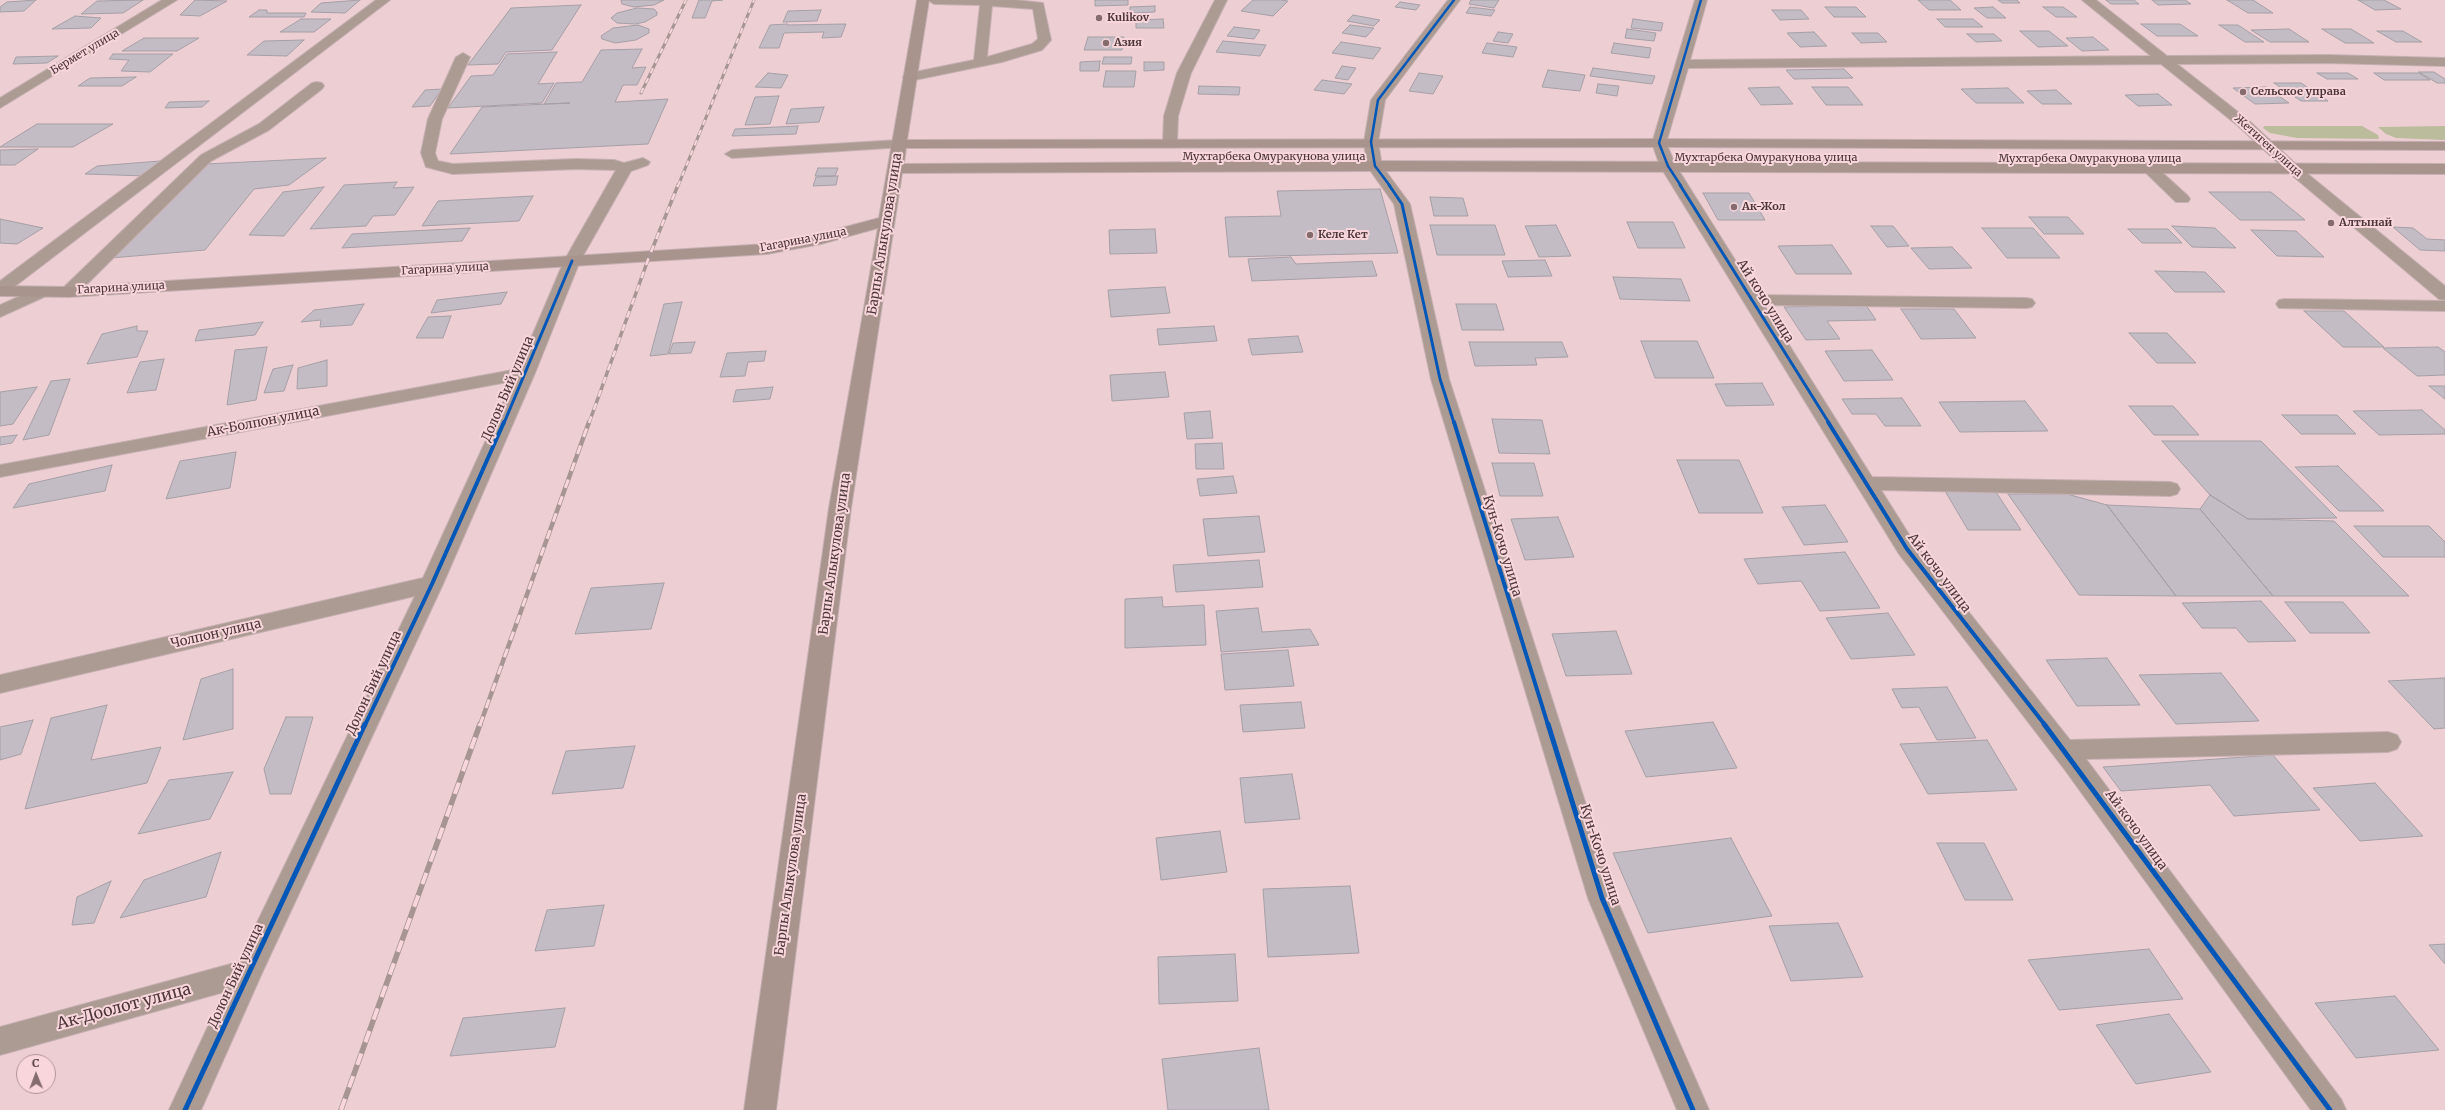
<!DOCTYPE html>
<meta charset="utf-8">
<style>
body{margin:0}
#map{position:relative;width:2445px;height:1110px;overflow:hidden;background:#edcfd3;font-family:Merriweather,serif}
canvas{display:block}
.north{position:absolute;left:16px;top:1054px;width:40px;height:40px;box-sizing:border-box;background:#f8d6db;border:1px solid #b3969a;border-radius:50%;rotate:359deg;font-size:11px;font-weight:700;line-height:16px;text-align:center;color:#4c3639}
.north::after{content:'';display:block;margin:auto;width:14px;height:18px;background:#846c6f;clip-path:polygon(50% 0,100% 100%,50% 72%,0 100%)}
</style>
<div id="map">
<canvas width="2445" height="1110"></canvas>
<div class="north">С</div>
</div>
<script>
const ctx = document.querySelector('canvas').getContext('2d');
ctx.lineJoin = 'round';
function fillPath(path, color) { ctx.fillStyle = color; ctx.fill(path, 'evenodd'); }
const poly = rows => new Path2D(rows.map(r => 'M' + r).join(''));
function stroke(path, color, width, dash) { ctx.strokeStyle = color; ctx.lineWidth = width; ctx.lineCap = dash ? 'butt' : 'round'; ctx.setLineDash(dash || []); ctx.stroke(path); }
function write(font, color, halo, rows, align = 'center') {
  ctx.font = font + ' Merriweather,serif'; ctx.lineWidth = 4; ctx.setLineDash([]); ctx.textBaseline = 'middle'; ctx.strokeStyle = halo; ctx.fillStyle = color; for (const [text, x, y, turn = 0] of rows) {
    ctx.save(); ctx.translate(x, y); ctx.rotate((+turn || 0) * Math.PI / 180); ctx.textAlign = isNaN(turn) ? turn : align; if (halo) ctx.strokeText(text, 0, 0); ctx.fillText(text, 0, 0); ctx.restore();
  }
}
fillPath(poly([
 [2264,126,2362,126,2378,135,2379,139,2297,138,2270,133,2263,128],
 [2445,126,2445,140,2396,138,2386,134,2378,127]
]), '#bbbc9c');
const building = poly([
 [36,0,24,11,0,12,0,7,7,2,36,0],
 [143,0,123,13,81,14,97,1,143,0],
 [195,0,227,1,200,16,180,15,195,0],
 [360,0,345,13,311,12,321,3,360,0],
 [621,0,664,0,654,5,634,7,622,4,621,0],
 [699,0,723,0,712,1,705,18,692,18,699,0],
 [1095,0,1128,0,1128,5,1095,6,1095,0],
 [1253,0,1280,0,1288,1,1273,16,1241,11,1253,0],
 [1471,0,1499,0,1494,8,1469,4,1471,0],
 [1918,0,1950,0,1961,10,1929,10,1918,0],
 [1998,0,2017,0,2020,3,2002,3,1998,0],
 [2106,0,2134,0,2139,4,2111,4,2106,0],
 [2152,0,2185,0,2191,4,2158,5,2152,0],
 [2227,0,2253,0,2273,13,2248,13,2227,0],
 [2358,0,2384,0,2401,9,2375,10,2358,0],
 [1400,2,1420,5,1416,10,1395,7,1400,2],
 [581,5,552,50,506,52,498,64,468,65,511,8,581,5],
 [1155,6,1155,12,1130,13,1130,7,1155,6],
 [1470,7,1495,10,1491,16,1466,13,1470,7],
 [1825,7,1856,7,1866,17,1834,17,1825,7],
 [1993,7,2006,18,1987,18,1974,8,1993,7],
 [2043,7,2063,7,2077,17,2056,17,2043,7],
 [637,8,654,9,657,12,657,15,645,22,635,24,617,23,611,18,617,13,637,8],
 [259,10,267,10,267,13,306,13,304,17,249,17,259,10],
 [821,10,817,21,783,22,788,11,821,10],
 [1772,10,1801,10,1809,19,1780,20,1772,10],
 [1353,15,1380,20,1374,26,1347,21,1353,15],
 [75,16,101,18,91,28,52,29,75,16],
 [301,19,331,19,314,32,280,32,301,19],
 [1163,19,1164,28,1136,28,1136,20,1163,19],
 [1633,19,1663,23,1661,31,1631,28,1633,19],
 [1937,19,1973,19,1983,27,1945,27,1937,19],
 [787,24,787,25,846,24,841,37,822,38,824,32,784,33,779,48,759,48,770,25,787,24],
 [2141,24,2180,24,2198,36,2157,36,2141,24],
 [638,25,649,29,649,33,636,40,615,43,602,39,601,36,613,28,638,25],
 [1350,25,1374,28,1366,37,1342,33,1350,25],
 [2219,25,2238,25,2264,42,2245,42,2219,25],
 [1234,27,1260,30,1254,39,1227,36,1234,27],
 [1627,29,1656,33,1654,41,1625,38,1627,29],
 [2289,29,2309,42,2270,42,2251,30,2289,29],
 [2322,29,2351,29,2374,43,2345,43,2322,29],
 [2020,31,2049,31,2068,46,2038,47,2020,31],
 [2377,31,2403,31,2422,42,2396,42,2377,31],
 [1498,32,1513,34,1508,43,1493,41,1498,32],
 [1814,32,1827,46,1800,47,1787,33,1814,32],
 [1852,33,1878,33,1887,42,1861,43,1852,33],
 [1967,34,1994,34,2002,41,1976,42,1967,34],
 [1088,37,1124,37,1122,50,1084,50,1088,37],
 [2093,37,2109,50,2082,51,2066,38,2093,37],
 [144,38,199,38,177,51,122,51,144,38],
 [304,40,287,56,247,55,264,41,304,40],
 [1223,41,1266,45,1260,56,1216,52,1223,41],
 [1341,42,1381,48,1373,59,1332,53,1341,42],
 [1487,43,1517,47,1513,57,1482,53,1487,43],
 [1614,43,1651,48,1649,58,1611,53,1614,43],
 [642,49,632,68,646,67,637,85,623,85,615,102,668,99,648,144,450,154,482,107,570,103,544,104,556,83,582,82,601,50,642,49],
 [557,52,538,84,554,83,542,103,448,108,471,76,493,75,507,54,557,52],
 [113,54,173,54,150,72,121,71,129,60,109,59,113,54],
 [58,56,47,63,13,64,16,57,58,56],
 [1104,57,1132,57,1131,64,1102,64,1104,57],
 [1100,61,1099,71,1080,71,1080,62,1100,61],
 [1144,62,1164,62,1164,70,1144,71,1144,62],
 [1342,66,1356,68,1348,80,1335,78,1342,66],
 [1593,68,1655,76,1652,84,1590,76,1593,68],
 [1844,69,1853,78,1794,79,1786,70,1844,69],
 [1548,70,1585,75,1580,91,1542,87,1548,70],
 [1106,71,1136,71,1134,87,1103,87,1106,71],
 [2419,72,2434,72,2445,79,2445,83,2437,83,2419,72],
 [768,73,788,75,781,88,755,87,768,73],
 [1419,73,1443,76,1433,94,1409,91,1419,73],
 [2317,73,2348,73,2358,79,2327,79,2317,73],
 [2374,73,2419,73,2430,80,2384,80,2374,73],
 [136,77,122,86,78,86,90,78,136,77],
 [1322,80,1352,84,1344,94,1314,90,1322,80],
 [2274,83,2301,83,2328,101,2301,101,2274,83],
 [1598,84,1619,86,1617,96,1596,93,1598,84],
 [1199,86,1240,87,1239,95,1198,94,1199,86],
 [1779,87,1793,104,1761,105,1748,88,1779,87],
 [1812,87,1848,87,1863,105,1826,105,1812,87],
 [2266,87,2289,103,2255,104,2233,88,2266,87],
 [2008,88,2024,103,1976,103,1961,89,2008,88],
 [442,89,430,106,412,107,425,90,442,89],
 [2056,90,2072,104,2042,104,2027,91,2056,90],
 [2158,94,2172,105,2138,106,2125,95,2158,94],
 [779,96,770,124,745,125,755,97,779,96],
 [209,101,202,107,165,108,169,102,209,101],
 [824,107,819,122,786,124,791,109,824,107],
 [37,124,113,124,73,147,0,147,37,124],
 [798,126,796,134,732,136,735,129,798,126],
 [38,149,15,165,0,165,0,150,38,149],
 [326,158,289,185,254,189,205,250,111,258,206,164,326,158],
 [160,161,146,176,85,174,97,166,160,161],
 [818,168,838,168,835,176,815,176,818,168],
 [838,176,836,185,813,186,816,177,838,176],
 [397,182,393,188,414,187,395,215,373,216,366,226,310,229,344,185,397,182],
 [324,187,284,236,249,235,283,192,324,187],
 [1380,189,1398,253,1229,257,1225,217,1281,216,1277,191,1380,189],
 [2209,192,2271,192,2305,220,2240,220,2209,192],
 [1703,193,1749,193,1765,220,1718,220,1703,193],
 [533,196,519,221,422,226,438,201,533,196],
 [1430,197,1463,198,1468,216,1434,216,1430,197],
 [2029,217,2068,217,2084,234,2044,234,2029,217],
 [0,219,43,228,17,244,0,243,0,219],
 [1627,222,1673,222,1685,248,1638,248,1627,222],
 [1430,225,1495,225,1505,255,1437,255,1430,225],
 [1556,225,1571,256,1539,257,1525,226,1556,225],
 [1871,226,1893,226,1909,246,1887,247,1871,226],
 [2172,226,2215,228,2236,248,2192,247,2172,226],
 [2393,227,2413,228,2427,239,2445,240,2445,251,2420,250,2393,227],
 [470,228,462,241,342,248,352,234,470,228],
 [1982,228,2033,228,2060,258,2007,258,1982,228],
 [1155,229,1157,253,1110,254,1109,230,1155,229],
 [2128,229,2168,229,2182,243,2142,243,2128,229],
 [2251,230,2296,231,2324,257,2277,256,2251,230],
 [1832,245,1852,274,1796,274,1778,246,1832,245],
 [1952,247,1972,268,1929,269,1911,248,1952,247],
 [1291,257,1296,264,1372,261,1377,276,1252,281,1248,259,1291,257],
 [1545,260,1552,276,1508,277,1502,261,1545,260],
 [2155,271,2205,272,2225,292,2175,292,2155,271],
 [1613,277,1681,279,1690,301,1620,299,1613,277],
 [1165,287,1170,313,1111,317,1108,290,1165,287],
 [507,292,501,304,431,313,437,300,507,292],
 [682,302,668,354,650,356,664,304,682,302],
 [364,304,352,325,320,327,321,320,301,322,314,310,364,304],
 [1456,304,1496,304,1504,330,1462,330,1456,304],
 [1866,305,1876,320,1827,321,1840,339,1806,340,1784,307,1866,305],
 [1901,309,1954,309,1976,338,1921,339,1901,309],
 [2304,311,2344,311,2384,347,2343,347,2304,311],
 [451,316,443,338,416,338,428,317,451,316],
 [263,322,255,335,195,341,199,330,263,322],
 [137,326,137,331,148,331,137,357,87,364,102,334,137,326],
 [1214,326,1217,341,1159,345,1157,329,1214,326],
 [2129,333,2167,333,2196,363,2157,363,2129,333],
 [1298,336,1303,352,1252,355,1248,339,1298,336],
 [1641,341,1697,341,1714,378,1655,378,1641,341],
 [695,342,691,353,669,354,673,343,695,342],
 [1469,342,1562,342,1568,357,1535,358,1537,365,1475,366,1469,342],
 [267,347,256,400,227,405,235,350,267,347],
 [2438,347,2445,352,2445,375,2417,376,2383,348,2438,347],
 [1872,350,1893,380,1844,381,1825,351,1872,350],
 [766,351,764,361,748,362,745,376,720,377,727,353,766,351],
 [164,359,156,390,127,393,140,362,164,359],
 [327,360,327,386,297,389,298,368,327,360],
 [293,365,284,391,264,393,273,369,293,365],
 [1165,372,1169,397,1112,401,1110,375,1165,372],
 [70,379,49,435,23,440,51,381,70,379],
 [1762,383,1774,405,1726,406,1715,384,1762,383],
 [2429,386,2445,386,2445,399,2429,386],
 [37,387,13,424,0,426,0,392,37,387],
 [773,387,770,399,733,402,736,390,773,387],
 [1902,398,1921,426,1885,426,1876,414,1852,414,1842,399,1902,398],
 [2025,401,2048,431,1960,432,1939,402,2025,401],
 [2129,406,2173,406,2199,435,2154,435,2129,406],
 [2422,410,2445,430,2445,434,2379,435,2353,411,2422,410],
 [1210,411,1213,438,1187,439,1184,413,1210,411],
 [2282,415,2337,415,2356,434,2301,434,2282,415],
 [1492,419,1542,420,1550,454,1499,453,1492,419],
 [17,435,12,443,0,445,0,437,17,435],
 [2162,441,2261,441,2337,518,2248,519,2210,495,2162,441],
 [1222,443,1224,469,1196,469,1195,444,1222,443],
 [236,452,230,488,166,499,180,461,236,452],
 [1677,460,1739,460,1763,513,1699,513,1677,460],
 [1492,463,1534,463,1543,496,1500,496,1492,463],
 [112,465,105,491,13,508,29,484,112,465],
 [2338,466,2384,511,2339,511,2295,467,2338,466],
 [1233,476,1237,493,1200,496,1197,479,1233,476],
 [1945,491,1996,492,2021,530,1968,530,1945,491],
 [2008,494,2067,494,2107,505,2176,596,2079,595,2008,494],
 [2210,495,2248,519,2334,521,2409,596,2273,596,2200,509,2210,495],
 [1825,505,1848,542,1804,545,1782,507,1825,505],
 [2107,505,2200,509,2273,596,2176,596,2107,505],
 [1259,516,1265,552,1208,556,1203,519,1259,516],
 [1558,517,1574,557,1525,560,1511,519,1558,517],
 [2354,526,2429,526,2445,542,2445,557,2383,557,2354,526],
 [1845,552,1880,608,1820,611,1801,581,1758,584,1744,559,1845,552],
 [1259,560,1263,587,1176,592,1173,565,1259,560],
 [664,583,651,629,575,634,591,588,664,583],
 [1162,597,1163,607,1204,605,1206,645,1125,648,1125,599,1162,597],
 [2261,601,2296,641,2248,642,2236,628,2202,628,2182,603,2261,601],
 [2285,602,2343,602,2370,633,2310,633,2285,602],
 [1258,608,1262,632,1310,629,1319,645,1221,652,1216,611,1258,608],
 [1888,613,1915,655,1851,659,1826,618,1888,613],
 [1616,631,1632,674,1566,676,1552,634,1616,631],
 [1288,650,1294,686,1225,690,1221,654,1288,650],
 [2107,658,2140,705,2077,706,2046,660,2107,658],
 [233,669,233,729,183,740,201,679,233,669],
 [2221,673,2259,721,2176,724,2139,675,2221,673],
 [2445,678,2445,728,2434,729,2388,681,2445,678],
 [1947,687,1976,738,1937,740,1919,707,1902,708,1892,689,1947,687],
 [1301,702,1305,728,1243,732,1240,705,1301,702],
 [107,705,91,760,161,747,147,783,25,809,51,718,107,705],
 [286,717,313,717,291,794,270,794,264,769,286,717],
 [33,720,21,754,0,760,0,727,33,720],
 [1713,722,1737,768,1646,777,1625,731,1713,722],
 [1987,740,2017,790,1928,794,1900,744,1987,740],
 [635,746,623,788,552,794,566,751,635,746],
 [2273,755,2320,810,2234,816,2210,785,2121,791,2103,767,2273,755],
 [233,772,210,819,138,834,169,780,233,772],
 [1292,774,1300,819,1245,823,1240,778,1292,774],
 [2375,783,2423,836,2360,841,2313,788,2375,783],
 [1220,831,1227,872,1161,880,1156,838,1220,831],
 [1731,838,1772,916,1648,933,1613,853,1731,838],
 [1937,843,1984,843,2013,900,1965,900,1937,843],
 [221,852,206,897,120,918,144,880,221,852],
 [111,881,94,923,72,925,77,897,111,881],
 [1350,886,1359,953,1268,957,1263,889,1350,886],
 [604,905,594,946,535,951,547,910,604,905],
 [1838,923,1863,977,1791,981,1769,926,1838,923],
 [2445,944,2445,964,2429,945,2445,944],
 [2149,949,2183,999,2059,1010,2028,960,2149,949],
 [1235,954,1238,1001,1159,1004,1158,957,1235,954],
 [2395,996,2439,1050,2356,1058,2315,1003,2395,996],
 [565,1008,555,1047,450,1056,463,1018,565,1008],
 [2169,1014,2211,1072,2136,1084,2096,1025,2169,1014],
 [1259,1048,1269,1110,1168,1110,1162,1059,1259,1048]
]);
fillPath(building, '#c3bcc5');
stroke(building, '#a69fa6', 1);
const minor = poly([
 [162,0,177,0,0,108,0,98,162,0],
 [376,0,390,0,6,293,0,294,0,281,376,0],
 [928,0,1016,0,1043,3,1051,40,1042,50,1002,62,910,81,905,80,903,77,905,74,974,60,980,5,934,4,928,0],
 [992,6,1033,9,1038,39,1032,44,987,57,992,6],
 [1215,0,1227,0,1191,73,1178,116,1177,142,1170,146,1165,145,1163,142,1164,116,1177,73,1215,0],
 [1448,0,1460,0,1385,100,1378,142,1382,166,1410,204,1449,379,1616,898,1709,1110,1677,1110,1588,898,1431,379,1394,204,1367,166,1364,142,1371,100,1448,0],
 [1695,0,1707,0,1690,60,2151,56,2082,0,2096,0,2167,56,2328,55,2445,58,2445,66,2328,63,2177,64,2247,119,2298,166,2445,286,2445,300,2439,299,2288,172,2237,125,2161,64,1688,68,1666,143,1676,166,1757,295,2026,298,2032,299,2035,303,2032,307,2026,308,1764,305,1872,477,2170,482,2177,484,2180,489,2177,494,2170,496,1881,490,1915,544,2070,740,2388,732,2397,735,2401,742,2397,749,2388,752,2086,759,2341,1099,2346,1110,2311,1110,2065,770,1899,554,1660,166,1652,143,1695,0],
 [463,53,470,57,442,119,435,153,438,161,453,164,576,159,614,160,624,163,643,158,650,162,648,165,631,171,580,261,535,373,443,584,262,973,201,1110,169,1110,224,992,0,1055,0,1027,238,962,415,596,0,693,0,675,423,578,513,381,0,477,0,465,518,369,564,261,616,170,576,169,453,174,426,167,421,153,428,119,456,57,463,53],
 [317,82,322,83,324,86,322,89,269,130,211,161,75,296,63,296,60,292,63,288,201,155,259,124,312,83,317,82],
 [899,140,906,144,904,147,732,158,725,154,732,150,899,140],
 [2149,163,2154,165,2188,196,2190,199,2188,202,2176,202,2144,171,2141,168,2149,163],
 [38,288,44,289,47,293,44,297,0,317,0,305,38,288],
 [2285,299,2445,301,2445,311,2279,308,2276,304,2279,300,2285,299]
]);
const major = poly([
 [917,0,929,0,907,140,1659,139,2445,142,2445,150,1659,147,906,148,904,164,1375,161,2445,164,2445,174,1375,171,902,173,851,508,776,1110,744,1110,829,508,878,228,821,244,767,254,69,297,0,296,0,286,69,287,767,244,819,234,879,218,917,0]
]);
stroke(minor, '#c7b0b3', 2);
stroke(major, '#c7b0b3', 2);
fillPath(minor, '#ac9b92');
fillPath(major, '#a8948d');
const railFar3 = poly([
 [641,93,686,0],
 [678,186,754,0]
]);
const railFar2 = poly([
 [589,423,649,257,678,185]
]);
const railFar1 = poly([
 [480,725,589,422]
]);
const rail = poly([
 [341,1110,480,724]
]);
stroke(railFar3, '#a69592', 3);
stroke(railFar2, '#a69592', 3.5);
stroke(railFar1, '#a69592', 4.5);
stroke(rail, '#a69592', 5.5);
stroke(railFar3, '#f8d6db', 2, [5.5]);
stroke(railFar2, '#f8d6db', 2.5, [7]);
stroke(railFar1, '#f8d6db', 3, [9]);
stroke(rail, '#f8d6db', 4, [12]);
stroke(poly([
 [1390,186,1375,166,1371,142,1378,100,1454,0],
 [1681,186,1668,166,1659,143,1701,0]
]), '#0057b8', 2.5);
stroke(poly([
 [1389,185,1402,204,1440,379,1454,423],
 [1680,185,1829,423],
 [504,423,572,261]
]), '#0057b8', 3);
stroke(poly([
 [1454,422,1548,725],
 [1828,422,1907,549,2045,725],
 [365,725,432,584,504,422]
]), '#0057b8', 4);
stroke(poly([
 [1548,724,1602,898,1693,1110],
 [2044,724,2330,1110],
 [185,1110,365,724]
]), '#0057b8', 5);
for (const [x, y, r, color] of [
 [1099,18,4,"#846c6f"],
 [1106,43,4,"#846c6f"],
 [2243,92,4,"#846c6f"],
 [1734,207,4,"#846c6f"],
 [2331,223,4,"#846c6f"],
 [1310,235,4,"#846c6f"]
]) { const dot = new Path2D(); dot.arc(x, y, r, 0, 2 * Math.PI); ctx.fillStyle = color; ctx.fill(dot); stroke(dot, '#f8d6db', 1.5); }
write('bold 11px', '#4c3639', '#f8d6db', [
 ["Kulikov",1107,18],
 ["Азия",1114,43],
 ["Сельское управа",2251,92],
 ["Ак-Жол",1742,207],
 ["Алтынай",2339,223],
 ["Келе Кет",1318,235]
], 'left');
write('11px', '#4c3639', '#f8d6db', [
 ["Бермет улица",85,52,-31],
 ["Жетиген улица",2268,146,42],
 ["Мухтарбека Омуракунова улица",1274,157],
 ["Мухтарбека Омуракунова улица",1766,158],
 ["Мухтарбека Омуракунова улица",2090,159],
 ["Гагарина улица",803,240,-11],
 ["Гагарина улица",445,269,-3],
 ["Гагарина улица",121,288,-3]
]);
write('13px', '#4c3639', '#f8d6db', [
 ["Барпы Алыкулова улица",885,234,-81],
 ["Ай кочо улица",1765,301,58],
 ["Долон Бий улица",508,389,-67],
 ["Ак-Болпон улица",263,422,-11],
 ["Кун-Кочо улица",1502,546,73],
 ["Барпы Алыкулова улица",835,554,-82],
 ["Ай кочо улица",1939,573,53],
 ["Чолпон улица",216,634,-13],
 ["Долон Бий улица",374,683,-65],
 ["Ай кочо улица",2136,830,54],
 ["Кун-Кочо улица",1600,855,72],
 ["Барпы Алыкулова улица",791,875,-82],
 ["Долон Бий улица",236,976,-65]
]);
write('16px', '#4c3639', '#f8d6db', [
 ["Ак-Доолот улица",124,1007,-15]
]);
</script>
